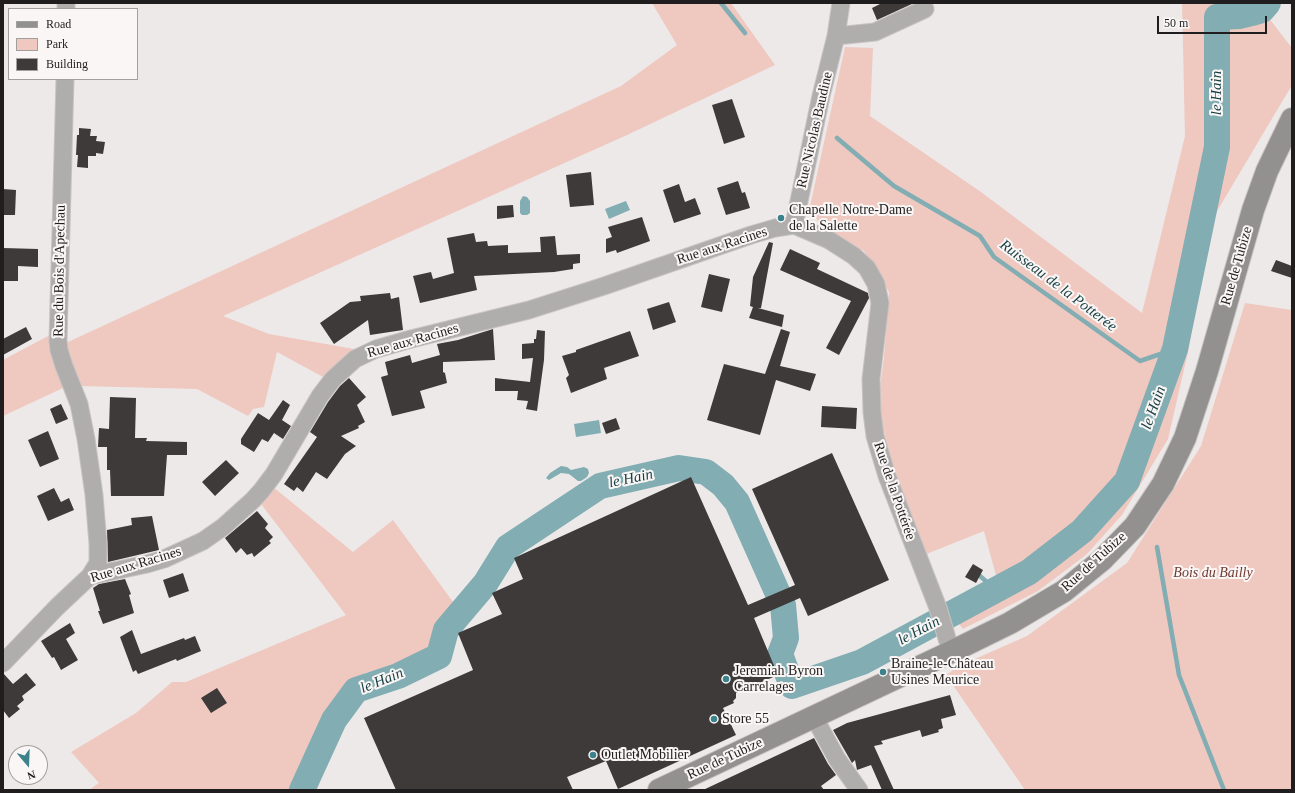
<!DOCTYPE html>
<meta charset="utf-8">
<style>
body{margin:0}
#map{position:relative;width:1295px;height:793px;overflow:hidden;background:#ede9e8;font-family:Georgia,serif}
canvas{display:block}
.frame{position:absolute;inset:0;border:4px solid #1f1d1d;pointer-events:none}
.legend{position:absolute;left:8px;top:8px;width:130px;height:72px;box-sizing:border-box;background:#faf6f5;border:1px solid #a29f9f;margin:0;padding:5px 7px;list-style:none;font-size:12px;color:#1f1d1d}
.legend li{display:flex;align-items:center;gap:8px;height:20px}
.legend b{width:20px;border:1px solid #a29f9f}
.north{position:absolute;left:8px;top:745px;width:40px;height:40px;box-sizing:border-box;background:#faf6f5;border:1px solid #a29f9f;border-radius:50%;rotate:161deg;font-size:11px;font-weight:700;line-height:16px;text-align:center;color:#1f1d1d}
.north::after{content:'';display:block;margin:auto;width:14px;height:18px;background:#3b828b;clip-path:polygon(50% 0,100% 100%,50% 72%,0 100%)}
.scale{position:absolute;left:1157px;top:16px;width:110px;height:18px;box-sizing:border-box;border:2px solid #1f1d1d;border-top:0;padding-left:5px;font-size:12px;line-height:14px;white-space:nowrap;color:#1f1d1d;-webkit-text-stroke:3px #faf6f5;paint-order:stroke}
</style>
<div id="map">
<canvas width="1295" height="793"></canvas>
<div class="frame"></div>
<ul class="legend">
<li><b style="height:5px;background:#939090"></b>Road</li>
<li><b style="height:11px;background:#efc8c0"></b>Park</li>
<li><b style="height:11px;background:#3d3a39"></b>Building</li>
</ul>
<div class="north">N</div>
<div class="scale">50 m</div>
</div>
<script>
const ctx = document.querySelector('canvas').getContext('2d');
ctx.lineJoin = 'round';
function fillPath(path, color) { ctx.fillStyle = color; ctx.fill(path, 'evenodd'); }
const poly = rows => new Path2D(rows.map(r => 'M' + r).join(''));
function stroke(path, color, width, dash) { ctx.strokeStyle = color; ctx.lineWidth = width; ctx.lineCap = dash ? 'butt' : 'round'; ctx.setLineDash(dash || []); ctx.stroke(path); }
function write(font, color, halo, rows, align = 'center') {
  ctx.font = font + ' Georgia,serif'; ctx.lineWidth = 4; ctx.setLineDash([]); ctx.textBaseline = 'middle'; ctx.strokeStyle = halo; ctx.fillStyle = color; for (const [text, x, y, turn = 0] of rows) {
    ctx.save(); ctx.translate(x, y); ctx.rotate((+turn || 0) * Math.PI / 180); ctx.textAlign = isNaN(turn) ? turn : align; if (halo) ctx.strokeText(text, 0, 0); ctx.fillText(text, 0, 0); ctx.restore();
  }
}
fillPath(poly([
 [652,3,731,3,775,65,627,135,223,316,269,334,360,350,325,378,277,352,264,407,253,409,248,416,197,389,80,386,78,381,3,416,3,360,50,335,68,342,621,86,677,45],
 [1182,3,1243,3,1265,13,1292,48,1292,85,1210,223,1188,352,1168,439,1122,515,1086,555,1038,591,963,629,953,616,1001,594,984,531,924,555,888,450,878,403,884,357,889,292,864,251,821,228,810,206,845,47,873,48,870,116,981,192,1142,313,1185,136],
 [1245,303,1292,310,1292,790,1025,790,946,675,959,666,1027,636,1127,563,1201,446],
 [273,487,353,552,393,520,456,606,441,622,429,651,398,665,365,673,339,698,297,790,89,790,99,783,71,752,136,713,172,682,186,682,346,615,258,500]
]), '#efc8c0');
fillPath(poly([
 [523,196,527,197,530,201,530,213,527,215,522,215,520,213,520,201],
 [626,201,630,210,609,219,605,209],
 [599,420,601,433,576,437,574,424],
 [561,466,567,467,571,470,584,467,588,469,589,473,587,477,581,481,578,481,569,474,561,473,549,480,546,478,550,473]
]), '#81adb3');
stroke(poly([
 [721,3,745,33],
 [837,138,894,186,980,236,994,257,1140,361,1175,349],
 [1157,547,1179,675,1224,790],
 [980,576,996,590]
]), '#81adb3', 4.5);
stroke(poly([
 [302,790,334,720,356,690,398,676,439,656,446,630,485,584,508,547,600,486,679,468,706,472,723,485,737,502,783,605,786,638,780,654,792,686,862,662,1029,572,1082,531,1127,481,1175,349,1217,147,1217,17,1240,16,1252,13,1262,10,1268,3]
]), '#81adb3', 26);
fillPath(poly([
 [882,3,914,3,877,20,872,8],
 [732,99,745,137,724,144,712,105],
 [79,128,91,129,90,136,97,136,96,141,105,142,103,154,96,153,96,156,88,156,88,168,77,167,78,155,76,155,77,135,79,135],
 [591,172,594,205,570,207,566,175],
 [738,181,742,193,745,192,750,208,726,215,717,188],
 [679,184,685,202,695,198,701,214,674,223,663,190],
 [3,189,16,190,15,215,3,215],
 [513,205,514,217,497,219,497,206],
 [642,217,650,241,617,253,616,250,606,253,606,239,612,237,608,227],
 [474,233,476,242,487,241,488,246,508,245,508,253,541,252,540,237,555,236,557,255,580,254,580,263,573,264,573,269,554,272,474,276,477,290,420,303,413,276,431,272,433,279,454,273,447,238],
 [769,242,773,243,761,308,758,308,784,315,782,327,749,318,753,307,750,306,753,277],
 [3,248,38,249,38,267,18,266,18,281,3,281],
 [790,249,820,263,817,269,868,293,869,298,839,355,826,348,851,301,780,270],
 [1276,260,1292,266,1292,278,1271,271],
 [709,274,730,279,722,312,701,307],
 [390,293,391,299,399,297,403,330,370,335,368,320,334,344,320,323,350,302,361,301,360,296],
 [669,302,676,322,653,330,647,309],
 [26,327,32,339,3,355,3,339],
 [493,329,495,360,443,362,443,372,445,373,447,383,420,391,425,408,392,416,381,377,388,375,385,362,410,355,412,363,440,355,437,344,458,340],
 [781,329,790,332,780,366,816,374,810,391,776,380,760,435,707,420,724,364,765,374],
 [537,330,545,331,544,360,537,411,526,409,528,401,517,400,518,391,495,391,495,378,530,382,533,358,522,359,522,344,534,343,534,339,536,339],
 [630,331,639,356,604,368,607,379,571,393,566,378,569,375,562,356,576,352,576,350],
 [349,378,366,397,357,405,365,422,358,426,359,428,341,436,356,446,345,454,327,479,316,472,303,492,297,487,294,491,284,484,317,437,310,432,328,402,340,386],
 [110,397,136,398,135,438,147,438,146,441,187,442,187,455,167,455,164,496,111,496,110,470,107,470,107,447,98,447,99,428,109,429],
 [283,400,290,405,282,420,291,426,283,439,274,433,268,442,262,439,254,452,241,444,241,439,258,413,269,420],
 [61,404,68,419,56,424,50,409],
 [822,406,857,408,856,429,821,427],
 [616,418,620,429,606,434,602,423],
 [48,431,59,459,40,467,28,440],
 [832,453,889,580,808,616,800,598,754,618,778,675,736,693,736,698,733,701,734,703,723,708,736,735,618,789,606,761,567,777,573,790,396,790,364,718,473,670,458,633,502,614,492,593,523,579,514,558,691,477,748,605,795,585,752,489],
 [226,460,239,473,215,496,202,482],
 [54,488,61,502,69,498,74,510,48,521,37,496],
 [257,511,268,524,265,528,273,537,269,541,271,543,254,557,252,553,247,555,241,548,236,553,225,538],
 [152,516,159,550,108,562,107,530,132,525,131,518],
 [973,564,983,570,976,583,965,577],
 [183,573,189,591,169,598,163,580],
 [125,579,131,594,129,595,134,613,103,624,98,611,100,611,93,588,99,584],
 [70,623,75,633,66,639,78,660,61,670,54,657,52,658,41,641],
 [132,630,141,654,184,638,185,640,195,636,201,651,177,661,176,659,138,674,136,670,133,672,120,637],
 [3,673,13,684,26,673,36,685,22,696,24,700,17,706,20,709,9,718,3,710],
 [217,688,227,703,211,713,201,698],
 [950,695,956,715,941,719,943,728,938,730,939,732,922,737,920,730,881,741,883,744,874,746,894,790,882,790,871,765,857,770,855,760,852,763,833,730,847,723],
 [814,738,828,764,836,775,821,786,824,790,703,790]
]), '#3d3a39');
const minor = poly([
 [66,9,66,3],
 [836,36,875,32,925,9],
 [65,79,58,341,59,350,64,366,79,404,86,439,94,495,98,544,98,563,90,576],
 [794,225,829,240,854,256,867,268,876,284,880,303,871,379,872,412,875,436,887,476,938,608,951,652],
 [794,225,821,96,836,36,841,3],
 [3,663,57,607,90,576,147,564,164,559,203,541,223,527,253,500,262,490,274,474,320,396,333,379,355,359,376,349,411,339,529,310,604,286,751,235,775,228,794,225],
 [814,717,837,759,859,790]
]);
const secondary = poly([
 [659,790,951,652,1010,623,1064,591,1102,560,1135,526,1163,484,1185,438,1207,371,1253,210,1267,171,1292,119]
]);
stroke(minor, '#c8c4c3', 19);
stroke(secondary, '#c8c4c3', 24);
stroke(minor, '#b0aead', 17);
stroke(secondary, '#939090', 22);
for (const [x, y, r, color] of [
 [781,218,4,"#3b828b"],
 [883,672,4,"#3b828b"],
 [726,679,4,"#3b828b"],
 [714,719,4,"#3b828b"],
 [593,755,4,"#3b828b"]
]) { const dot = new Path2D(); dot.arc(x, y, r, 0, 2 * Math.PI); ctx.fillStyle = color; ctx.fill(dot); stroke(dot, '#faf6f5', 1.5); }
write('14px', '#1f1d1d', '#faf6f5', [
 ["Rue Nicolas Baudine",815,130,-77],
 ["Rue aux Racines",722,246,-18],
 ["Rue de Tubize",1237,266,-74],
 ["Rue du Bois d'Apechau",60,271,-89],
 ["Rue aux Racines",413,341,-16],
 ["Rue de la Pottérée",894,491,71],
 ["Rue de Tubize",1094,562,-42],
 ["Rue aux Racines",136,565,-17],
 ["Rue de Tubize",725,759,-25]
]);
write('14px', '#1f1d1d', '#faf6f5', [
 ["Chapelle Notre-Dame",789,210],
 ["de la Salette",789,226],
 ["Braine-le-Château",891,664],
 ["Usines Meurice",891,680],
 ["Jeremiah Byron",734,671],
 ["Carrelages",734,687],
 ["Store 55",722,719],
 ["Outlet Mobilier",601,755]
], 'left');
write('italic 14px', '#6f3a30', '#faf6f5', [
 ["Bois du Bailly",1213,573]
]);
write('italic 15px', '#143e43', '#faf6f5', [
 ["le Hain",1217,93,-90],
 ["Ruisseau de la Potterée",1058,286,37],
 ["le Hain",1154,408,-70],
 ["le Hain",631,479,-12],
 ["le Hain",919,631,-28],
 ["le Hain",382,681,-22]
]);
</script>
